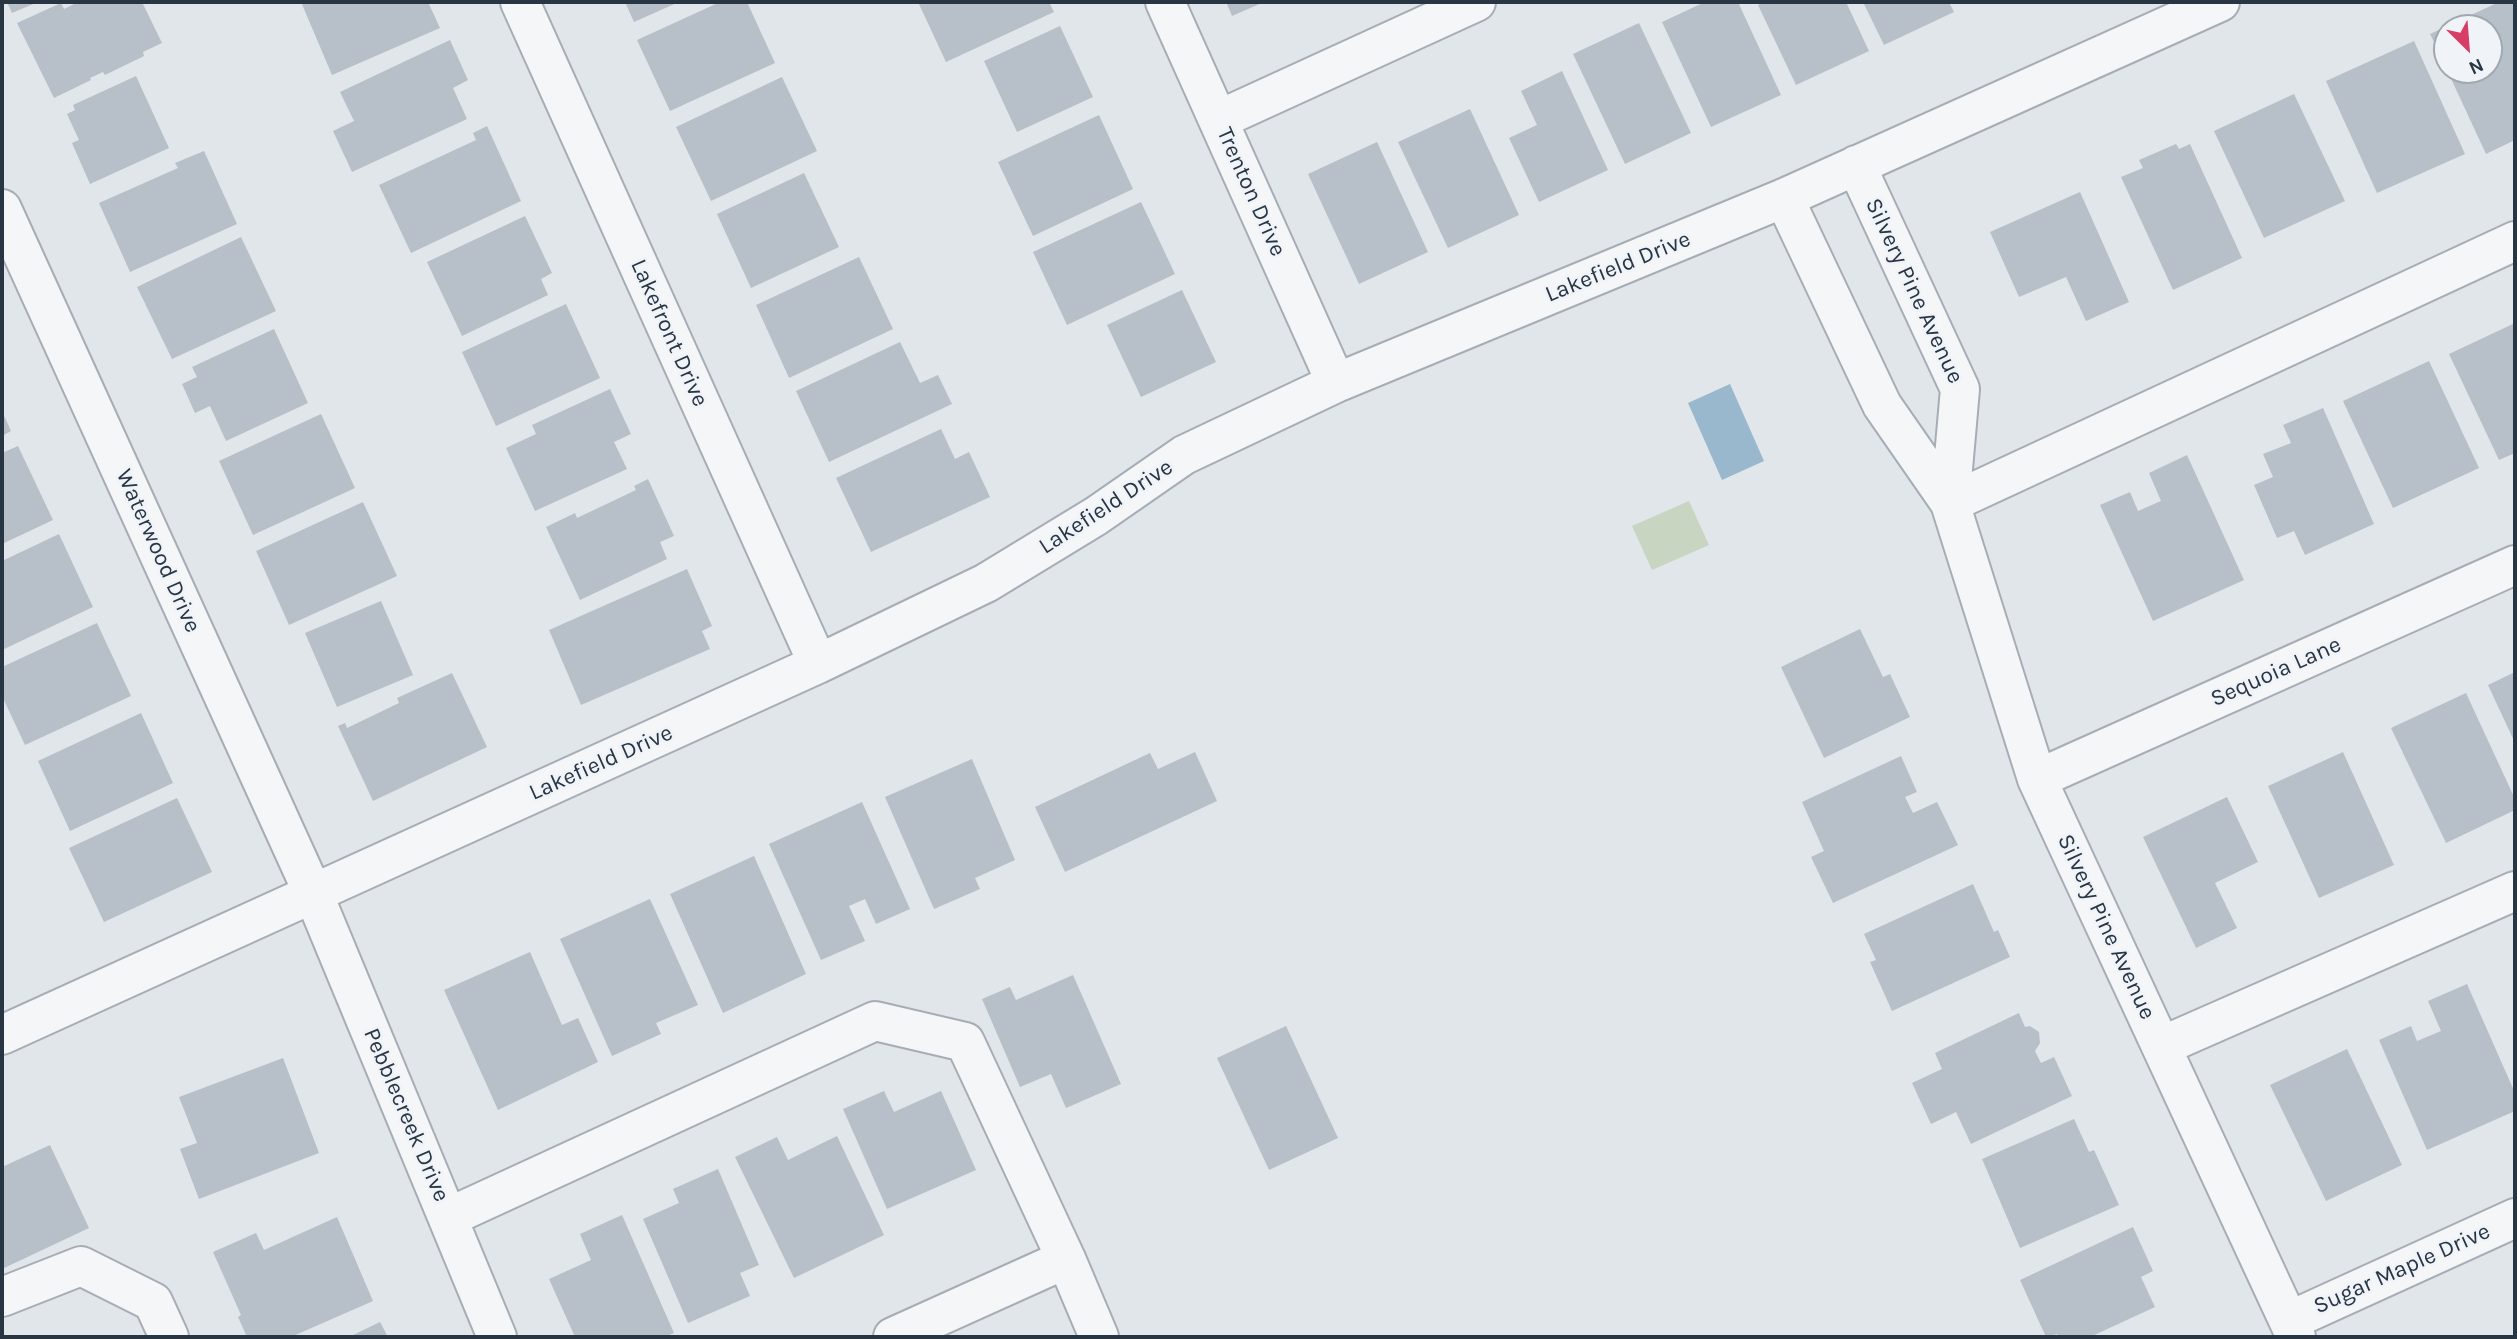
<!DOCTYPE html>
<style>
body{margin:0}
#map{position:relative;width:2517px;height:1339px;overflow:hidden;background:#e1e6ea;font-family:Karla,sans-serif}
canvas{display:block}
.frame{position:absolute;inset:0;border:4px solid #283543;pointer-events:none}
.north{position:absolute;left:2433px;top:14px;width:70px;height:70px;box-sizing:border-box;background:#f0f4f8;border:2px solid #a0a8b0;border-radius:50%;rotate:155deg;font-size:19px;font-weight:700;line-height:28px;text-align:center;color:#283543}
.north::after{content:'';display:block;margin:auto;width:24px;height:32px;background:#d83d66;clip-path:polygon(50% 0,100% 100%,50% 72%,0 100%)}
</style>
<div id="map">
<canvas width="2517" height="1339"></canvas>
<div class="frame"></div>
<div class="north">N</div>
</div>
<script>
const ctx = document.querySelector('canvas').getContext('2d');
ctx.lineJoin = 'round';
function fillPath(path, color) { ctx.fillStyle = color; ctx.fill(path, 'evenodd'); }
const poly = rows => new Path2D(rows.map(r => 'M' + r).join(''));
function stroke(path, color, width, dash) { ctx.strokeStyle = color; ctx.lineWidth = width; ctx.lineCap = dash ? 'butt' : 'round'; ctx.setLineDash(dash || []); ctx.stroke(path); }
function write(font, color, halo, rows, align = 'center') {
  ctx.font = font + ' Karla,sans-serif'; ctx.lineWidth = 5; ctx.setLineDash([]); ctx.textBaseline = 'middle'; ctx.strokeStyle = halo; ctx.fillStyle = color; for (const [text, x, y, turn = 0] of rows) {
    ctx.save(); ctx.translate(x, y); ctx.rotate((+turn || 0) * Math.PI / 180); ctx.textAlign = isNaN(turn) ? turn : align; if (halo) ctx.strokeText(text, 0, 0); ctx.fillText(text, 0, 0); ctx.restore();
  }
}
fillPath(poly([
 [1689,501,1709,545,1652,570,1632,526]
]), '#c8d5c1');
fillPath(poly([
 [1730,384,1764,461,1722,480,1688,403]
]), '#99b8cd');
fillPath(poly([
 [7,2,38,2,12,13],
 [78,2,142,2,162,43,143,52,144,56,105,75,103,72,90,78,91,80,54,98,17,23,61,3,64,9],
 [301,2,428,2,440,28,332,75],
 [625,2,679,2,634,22],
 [720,2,747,2,775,63,670,111,637,40],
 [918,2,1049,2,1054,12,946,62],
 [1226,2,1264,2,1232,16],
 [1705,2,1738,2,1781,95,1711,127,1662,22],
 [1764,2,1846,2,1869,51,1796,85,1758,5],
 [1863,2,1949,2,1954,12,1884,45],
 [2499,2,2513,2,2515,6,2515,140,2486,154,2447,70,2489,70,2489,28,2447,28,2447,69,2430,34],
 [1639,23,1691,133,1625,164,1573,54],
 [1060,26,1093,97,1017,132,984,61],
 [450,40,468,80,453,88,467,119,352,172,333,131,354,121,340,92],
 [2414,41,2465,154,2377,193,2326,81],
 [1562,71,1608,170,1539,202,1509,138,1537,125,1521,91],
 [136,76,169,148,90,184,72,143,79,140,67,114,75,110,73,105],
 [782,77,817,151,711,201,676,127],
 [2294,94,2345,201,2264,238,2214,131],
 [1470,109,1519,215,1448,248,1398,142],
 [1099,115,1133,189,1033,236,998,162],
 [487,126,521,201,411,253,379,185,476,140,473,133],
 [1377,142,1428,252,1359,284,1308,174],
 [2176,144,2179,149,2190,144,2242,258,2173,290,2121,177,2143,168,2139,160],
 [204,151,237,224,130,272,99,203,178,168,175,163],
 [804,173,839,247,751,288,717,214],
 [2080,192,2129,302,2086,321,2066,277,2019,297,1990,232],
 [1141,202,1175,274,1067,325,1033,252],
 [525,216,552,273,541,279,548,295,462,336,427,262],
 [241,237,276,311,172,359,137,287],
 [859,257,893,329,789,378,756,305],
 [1182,290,1216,362,1141,397,1107,325],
 [566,304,600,378,496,426,462,352],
 [2515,323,2515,453,2499,460,2449,354],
 [274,329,308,403,226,441,210,406,195,413,182,384,197,377,192,367],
 [900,342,920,383,938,375,952,404,829,462,796,391],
 [2429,361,2479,468,2393,508,2343,401],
 [610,389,631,434,614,442,627,469,535,511,506,448,536,434,532,425],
 [2323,408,2374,524,2305,555,2294,531,2277,538,2254,485,2273,477,2263,454,2291,443,2283,425],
 [2,411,11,431,2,436],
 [321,414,355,488,253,535,219,461],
 [941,429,955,459,969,452,990,497,871,552,836,478],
 [18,446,53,520,2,544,2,453],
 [2187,455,2244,580,2153,621,2100,505,2130,492,2138,511,2161,501,2149,473],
 [648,479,674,536,660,542,667,559,580,600,546,527,575,513,577,518,636,490,634,486],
 [363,502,397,576,289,625,256,551],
 [59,534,93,607,2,650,2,561],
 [687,569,712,626,702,631,710,649,581,705,549,630],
 [381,601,413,675,337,707,305,633],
 [97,623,131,696,25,745,2,696,2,667],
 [1860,629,1883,677,1890,674,1910,717,1824,758,1781,667],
 [2515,672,2515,743,2488,685],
 [452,673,487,747,373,801,338,726,345,723,347,728,399,703,397,698],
 [2466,693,2515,799,2515,810,2446,843,2391,728],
 [141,713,173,783,70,831,38,761],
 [1195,752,1217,801,1065,872,1035,807,1150,753,1158,769],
 [2343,752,2394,865,2319,898,2268,786],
 [1901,756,1917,792,1905,797,1913,813,1937,802,1958,845,1833,903,1811,857,1824,851,1802,802],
 [972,759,1015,860,975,878,980,889,934,909,885,797],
 [2227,797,2258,862,2215,883,2237,928,2196,948,2143,837],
 [177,798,212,872,104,922,69,848],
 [862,802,910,909,876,924,865,899,849,906,865,941,821,960,769,844],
 [754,856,806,974,723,1013,670,894],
 [1973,884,1994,932,1998,930,2010,957,1892,1011,1870,962,1876,960,1864,934],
 [650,899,698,1005,656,1023,661,1034,612,1056,560,939],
 [530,952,562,1025,578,1018,598,1062,498,1110,444,990],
 [1073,975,1121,1084,1066,1108,1051,1074,1020,1087,982,999,1010,987,1016,1000],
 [2467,984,2515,1093,2515,1111,2427,1150,2379,1040,2411,1026,2417,1041,2441,1031,2428,1001],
 [2019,1013,2025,1027,2030,1026,2039,1032,2040,1043,2035,1051,2041,1063,2054,1057,2072,1096,1971,1144,1956,1112,1931,1124,1912,1083,1942,1069,1935,1053],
 [1286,1026,1338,1138,1269,1170,1217,1058],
 [2347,1049,2402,1165,2326,1201,2270,1085],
 [283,1058,319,1153,199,1199,180,1149,197,1143,179,1097],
 [884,1091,894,1112,941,1091,976,1170,887,1209,843,1109],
 [2074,1119,2089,1152,2094,1150,2119,1205,2020,1248,1982,1159],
 [837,1136,884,1235,794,1278,735,1157,777,1137,788,1160],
 [50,1145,89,1228,2,1269,2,1167],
 [718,1169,759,1265,740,1273,750,1296,688,1323,643,1219,679,1203,673,1189],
 [622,1215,674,1333,664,1337,575,1337,549,1279,591,1260,580,1234],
 [337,1217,373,1301,291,1337,247,1337,238,1317,241,1315,213,1252,256,1233,264,1250],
 [2133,1227,2153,1271,2141,1277,2155,1307,2090,1337,2059,1337,2057,1334,2046,1337,2020,1280],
 [380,1322,388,1337,349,1337]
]), '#b7bfc8');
const minor = poly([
 [520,2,818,664],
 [1165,2,1336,383],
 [1218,120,1476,2],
 [1784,198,1882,405,1950,503,1960,389,1856,165],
 [2,209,313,893,497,1337],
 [2037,779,2515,565],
 [2,1035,818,664,986,583,1096,516,1184,455,1336,383,1784,198,2220,2],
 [2162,1046,2515,891],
 [449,1217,875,1021,965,1042,1066,1259,1099,1337],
 [2,1297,81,1266,153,1302,169,1337],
 [2289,1321,2515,1218],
 [893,1337,1066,1259],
 [2296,1337,2037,779,1950,503,2515,241]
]);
stroke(minor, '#a6adb5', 42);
stroke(minor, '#f4f6f8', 38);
write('23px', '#283543', '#f0f4f8', [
 ["Trenton Drive",1251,192,66],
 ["Lakefield Drive",1618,267,-22],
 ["Silvery Pine Avenue",1914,291,65],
 ["Lakefront Drive",669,333,66],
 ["Lakefield Drive",1106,507,-33],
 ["Waterwood Drive",158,551,66],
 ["Sequoia Lane",2276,672,-24],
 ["Lakefield Drive",601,763,-24],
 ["Silvery Pine Avenue",2106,927,65],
 ["Pebblecreek Drive",406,1115,67],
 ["Sugar Maple Drive",2402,1269,-24]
]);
</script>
